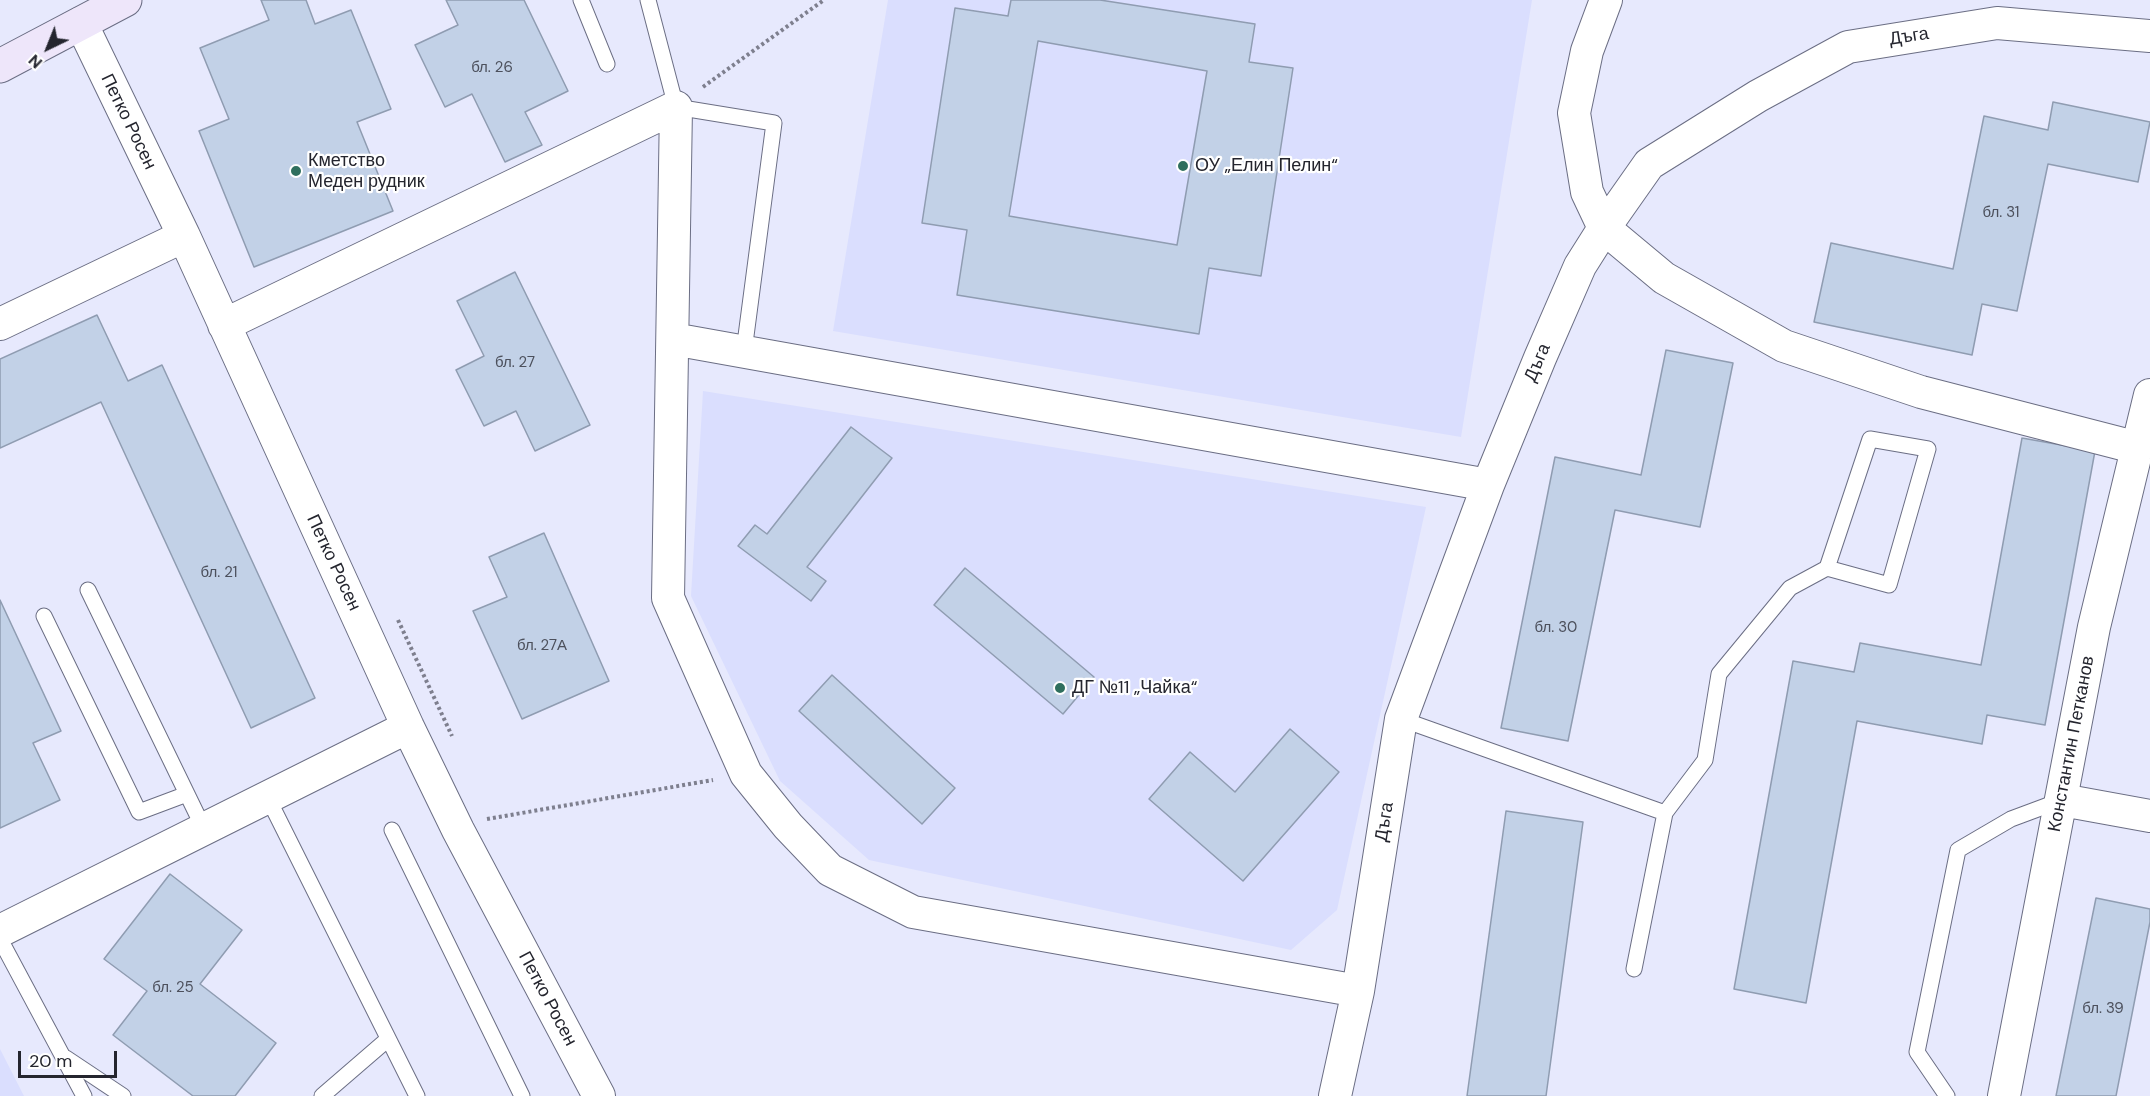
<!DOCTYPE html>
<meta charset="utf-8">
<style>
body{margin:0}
#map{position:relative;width:2150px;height:1096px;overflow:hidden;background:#e7e9fd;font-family:"DM Sans",sans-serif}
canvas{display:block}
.north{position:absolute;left:18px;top:18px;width:60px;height:60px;-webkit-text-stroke:4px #fff;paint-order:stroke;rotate:223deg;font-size:16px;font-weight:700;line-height:24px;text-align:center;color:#24252e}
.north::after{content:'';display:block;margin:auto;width:21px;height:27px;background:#24252e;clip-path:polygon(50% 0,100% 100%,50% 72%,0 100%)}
.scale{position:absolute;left:18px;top:1051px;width:99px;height:27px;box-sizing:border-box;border:3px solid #24252e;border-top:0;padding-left:8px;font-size:18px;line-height:21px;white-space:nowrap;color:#24252e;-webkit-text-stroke:4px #fff;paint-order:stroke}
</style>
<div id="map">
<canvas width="2150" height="1096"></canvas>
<div class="north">N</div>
<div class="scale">20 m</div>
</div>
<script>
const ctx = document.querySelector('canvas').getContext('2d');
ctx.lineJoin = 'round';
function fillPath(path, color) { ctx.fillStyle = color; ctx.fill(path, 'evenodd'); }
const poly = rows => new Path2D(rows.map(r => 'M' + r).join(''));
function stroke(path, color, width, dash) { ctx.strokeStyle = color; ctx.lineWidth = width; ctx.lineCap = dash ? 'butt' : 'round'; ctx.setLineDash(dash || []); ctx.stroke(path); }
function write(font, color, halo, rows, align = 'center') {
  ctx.font = font + ' "DM Sans",sans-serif'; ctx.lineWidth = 4.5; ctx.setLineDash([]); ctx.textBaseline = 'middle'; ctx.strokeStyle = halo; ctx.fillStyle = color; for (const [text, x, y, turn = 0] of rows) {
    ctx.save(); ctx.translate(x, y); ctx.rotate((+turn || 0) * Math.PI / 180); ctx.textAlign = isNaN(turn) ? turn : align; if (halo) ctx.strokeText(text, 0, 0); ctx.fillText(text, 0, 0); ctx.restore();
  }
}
fillPath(poly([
 [888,0,1532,0,1461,437,833,331],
 [703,391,1426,507,1337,910,1291,950,869,860,780,781,691,596],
 [0,1049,24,1096,0,1096]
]), '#dadefe');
const building = poly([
 [261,0,306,0,315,24,351,10,391,109,357,122,393,211,254,267,199,131,229,119,200,48,269,20,261,0],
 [446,0,524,0,568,91,525,112,542,145,505,162,472,94,445,107,415,45,458,25,446,0],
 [1011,0,1100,0,1255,24,1249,62,1293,68,1261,276,1209,268,1199,334,957,295,967,230,922,223,955,8,1008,16,1011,0],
 [1038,41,1207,71,1177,245,1009,216,1038,41],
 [2053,102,2150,122,2138,182,2048,164,2017,311,1982,304,1972,355,1814,322,1831,243,1953,269,1984,116,2048,130,2053,102],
 [515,272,590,425,535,451,516,411,484,426,456,370,484,356,457,301,515,272],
 [97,315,128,381,162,365,315,698,251,728,101,402,0,448,0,359,97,315],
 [1666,350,1733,363,1700,527,1615,510,1568,741,1501,728,1555,457,1641,475,1666,350],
 [851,427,892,458,807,567,826,581,811,601,738,546,755,525,767,534,851,427],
 [2022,438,2095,451,2045,725,1987,715,1982,744,1857,721,1806,1003,1734,989,1793,661,1854,672,1860,643,1981,665,2022,438],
 [544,533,609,681,522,719,473,611,507,597,489,557,544,533],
 [965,568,1094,677,1063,714,934,605,965,568],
 [0,600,61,731,33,743,60,800,0,828,0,600],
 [832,675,955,788,922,824,799,711,832,675],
 [1290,729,1339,772,1243,881,1149,799,1190,752,1235,792,1290,729],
 [1506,811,1583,822,1546,1096,1467,1096,1506,811],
 [170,874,242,930,200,984,276,1043,235,1096,193,1096,113,1035,147,991,104,959,170,874],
 [2096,898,2150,909,2150,922,2116,1096,2056,1096,2096,898]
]);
fillPath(building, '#c2d1e7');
stroke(building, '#8f9cb1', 1.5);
const lane = poly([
 [581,0,607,64],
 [648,0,676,107,774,123,744,351],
 [88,590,204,829],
 [44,616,139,812,187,794],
 [1401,719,1665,813,1634,969],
 [268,798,417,1096],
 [1665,813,1705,760,1719,674,1790,588,1827,568,1870,439,1928,449,1889,585,1827,568],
 [392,830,522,1096],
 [0,939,84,1096],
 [66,1058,123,1096],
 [322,1096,388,1039],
 [1947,1096,1917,1052,1958,850,2011,819,2062,800]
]);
const street = poly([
 [1606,0,1587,51,1574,113,1587,192,1604,228,1664,278,1784,346,1921,392,2138,448],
 [81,23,184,236,408,727,458,830,599,1096],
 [0,324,184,236],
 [224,325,676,107,668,598,746,774,788,826,830,870,913,912,1358,991],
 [673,339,1488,485],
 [2062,800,2150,816],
 [0,931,408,727],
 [1335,1096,1358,991,1401,719,1488,485,1540,358,1580,266,1604,228,1649,164,1758,96,1848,47,1997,23,2150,36],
 [2004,1096,2094,627,2150,395]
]);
const secondary = poly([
 [0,66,125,0]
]);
stroke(lane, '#6b6e84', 17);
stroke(street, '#6b6e84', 34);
stroke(secondary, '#6b6e84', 35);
stroke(poly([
 [703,87,824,0],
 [398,620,452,736],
 [487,819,713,780]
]), '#7e7f8e', 4, [3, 3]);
stroke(lane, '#fff', 15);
stroke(street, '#fff', 32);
stroke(secondary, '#eee6fa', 33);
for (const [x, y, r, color] of [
 [1183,166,6,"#2f6f5e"],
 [296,171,6,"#2f6f5e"],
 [1060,688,6,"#2f6f5e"]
]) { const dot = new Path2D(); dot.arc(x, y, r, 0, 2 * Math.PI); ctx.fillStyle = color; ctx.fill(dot); stroke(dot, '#fff', 2); }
write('15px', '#4c505c', null, [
 ["бл. 26",492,68],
 ["бл. 31",2001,213],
 ["бл. 27",515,363],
 ["бл. 21",219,573],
 ["бл. 30",1556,628],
 ["бл. 27А",542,646],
 ["бл. 25",173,988],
 ["бл. 39",2103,1009]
]);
write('18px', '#24252e', '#fff', [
 ["Дъга",1909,37,-9],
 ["Петко Росен",128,122,64],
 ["Дъга",1538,363,-67],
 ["Петко Росен",333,563,65],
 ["Константин Петканов",2072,744,-79],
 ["Дъга",1385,822,-81],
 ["Петко Росен",547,999,62]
]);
write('18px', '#24252e', '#fff', [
 ["Кметство",308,161],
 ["Меден рудник",308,182],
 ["ОУ „Елин Пелин“",1195,166],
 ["ДГ №11 „Чайка“",1072,688]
], 'left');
</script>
